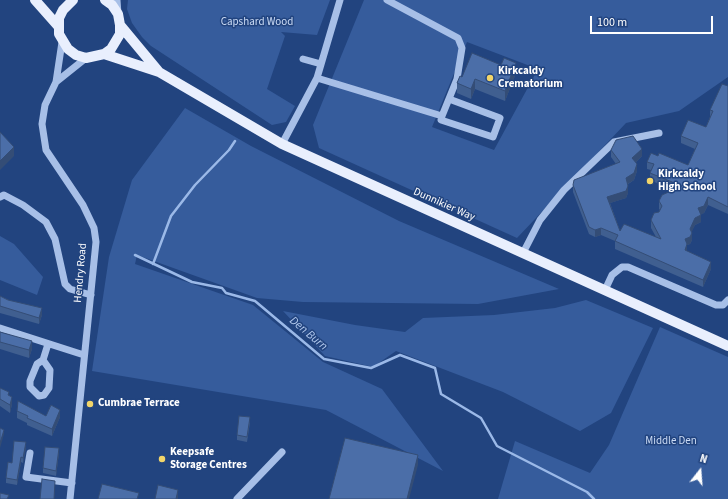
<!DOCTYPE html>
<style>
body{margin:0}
#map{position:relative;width:728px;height:499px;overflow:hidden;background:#22447f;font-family:"Source Sans 3",sans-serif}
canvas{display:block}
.north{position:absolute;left:680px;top:451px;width:40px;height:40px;-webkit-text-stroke:3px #22447f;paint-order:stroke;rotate:17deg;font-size:11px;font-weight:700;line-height:16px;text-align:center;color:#fff}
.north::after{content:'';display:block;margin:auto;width:14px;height:18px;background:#fff;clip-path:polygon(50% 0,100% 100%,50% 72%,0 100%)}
.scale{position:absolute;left:590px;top:16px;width:123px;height:18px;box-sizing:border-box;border:2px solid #fff;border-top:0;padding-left:5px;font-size:12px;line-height:14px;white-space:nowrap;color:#fff;-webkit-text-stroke:3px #22447f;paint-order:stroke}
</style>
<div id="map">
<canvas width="728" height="499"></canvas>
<div class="north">N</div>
<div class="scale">100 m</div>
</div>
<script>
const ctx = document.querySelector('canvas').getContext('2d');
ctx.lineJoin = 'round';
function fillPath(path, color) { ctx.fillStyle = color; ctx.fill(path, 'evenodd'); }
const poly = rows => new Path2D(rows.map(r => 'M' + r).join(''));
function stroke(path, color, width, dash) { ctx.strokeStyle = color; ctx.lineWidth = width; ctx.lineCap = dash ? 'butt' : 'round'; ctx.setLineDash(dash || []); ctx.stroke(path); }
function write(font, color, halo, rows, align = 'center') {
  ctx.font = font + ' "Source Sans 3",sans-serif'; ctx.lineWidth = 3; ctx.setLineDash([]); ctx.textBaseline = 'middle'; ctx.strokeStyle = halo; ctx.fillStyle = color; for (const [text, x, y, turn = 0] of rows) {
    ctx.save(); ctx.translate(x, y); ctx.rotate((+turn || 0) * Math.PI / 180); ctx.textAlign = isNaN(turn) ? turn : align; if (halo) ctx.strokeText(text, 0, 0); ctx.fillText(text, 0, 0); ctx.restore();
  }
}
fillPath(poly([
 [128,0,330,0,317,35,281,32,285,36,267,89,295,106,286,122,272,125,151,46,142,37,132,23,127,9],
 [364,0,728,0,728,77,679,111,626,123,517,238,319,148,313,125],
 [467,42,538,69,494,150,432,127],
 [185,108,251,146,399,221,559,289,478,304,303,302,257,298,137,255,135,264,253,305,323,362,382,389,443,471,326,410,92,371,109,257,132,180],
 [0,236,14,244,43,277,37,295,0,280],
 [586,300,653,328,611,413,580,431,503,392,396,351,373,367,325,356,283,311,355,325,405,332,423,318,494,315,555,308],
 [660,327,728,357,728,499,498,499,515,441,590,473,609,445]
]), '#365c9c');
stroke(poly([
 [135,255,192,282,222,288,226,293,255,301,324,359,371,368,400,355,435,368,441,394,481,418,497,446,587,492,594,499],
 [153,264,171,216,195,185,229,150,235,141]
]), '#9bb9e8', 2.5);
stroke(poly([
 [117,0,118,14],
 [387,0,458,38,462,48,457,79,442,116,441,120,493,137,500,118,449,99],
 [62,42,56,82,45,105,42,124,46,150,83,205,94,228,96,242,70,499],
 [303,59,321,64],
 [317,78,442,116],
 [56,82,86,58],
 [282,144,317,78,340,0],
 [0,197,4,195,23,205,46,222,55,239,65,284,70,289,91,295],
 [523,253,540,220,564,190,614,142,659,133],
 [605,290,612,275,622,267,628,267,716,305,723,305,728,300],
 [0,328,84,355],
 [43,360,37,364,30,381,30,387,39,396,44,395,49,388,50,370,43,360,48,344],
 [30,453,26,477,72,483],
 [237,499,282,452]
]), '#a7bfe7', 7);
stroke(poly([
 [35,0,58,26],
 [73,0,63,10,59,18,59,34,68,49,76,55,86,58,104,54,111,49,120,34,120,25,118,14,112,5,105,0],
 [120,25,159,72],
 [104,54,159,72,282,144,728,346]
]), '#e9effd', 10);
fillPath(poly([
 [516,73,505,101,475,89,471,99,457,93,457,83,462,77],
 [728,86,728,214,708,205,704,213,701,214,701,222,695,225,691,232,692,240,690,244,687,245,687,251,711,269,703,287,615,249,615,241,601,235,595,237,589,234,573,192,573,185,616,164,611,157,611,150,642,156,636,162,637,171,634,180,627,185,628,193,626,198,610,203,620,231,656,237,651,228,651,220,659,212,660,210,659,209,659,201,673,190,650,180,650,173,651,170,647,169,647,162,658,156,688,165,695,149,681,143,681,136,706,127,710,117,710,110],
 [0,296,42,315,39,324,0,313],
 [0,332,32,349,29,358,0,349],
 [0,388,9,395,12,404,10,413,0,406],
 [17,411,46,416,60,417,52,436,27,425,27,423,17,418],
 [250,422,247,442,237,440,237,435],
 [26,447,23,463,21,462,17,485,6,483,6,478,12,463],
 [59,453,56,476,43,473,43,468]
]), '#405f90');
fillPath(poly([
 [516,63,516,73,505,101,505,91],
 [475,79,475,89,471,99,471,89],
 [14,147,14,156,0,170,0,161],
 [642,149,642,156,632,166,632,158],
 [637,164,637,171,634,180,626,185,626,178],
 [628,186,628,193,626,198,607,204,607,197],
 [708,197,708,205,704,213,698,216,698,208],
 [701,215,701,222,695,225,690,236,690,229,695,218],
 [601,228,601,235,595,237,595,230],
 [692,233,692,240,690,244,687,245,687,251,685,257,685,239],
 [711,262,711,269,703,287,703,280],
 [42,308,42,315,39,324,39,318],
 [32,341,32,349,29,358,29,350],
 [12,397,12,404,10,413,10,405],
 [60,410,60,417,52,436,52,429],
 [4,430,4,434,0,448,0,443],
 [26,442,26,447,23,463,23,458],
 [59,448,59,453,56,476,56,471],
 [418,455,418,465,409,499,407,499],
 [21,457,21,462,17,485,17,480],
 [178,490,178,499,176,499]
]), '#344d76');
const building = poly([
 [472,53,501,65,504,58,516,63,505,91,475,79,471,89,457,83,460,76,462,77,472,53],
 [722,84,728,86,728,207,708,197,704,206,698,208,701,215,695,218,690,229,692,233,690,237,685,239,687,244,685,250,711,262,703,280,615,241,618,235,601,228,595,230,589,227,573,185,574,180,620,162,611,150,616,140,633,136,642,149,632,158,637,164,634,173,626,178,628,186,626,191,607,197,620,231,624,224,661,239,651,220,654,213,659,212,662,206,659,201,662,195,682,186,650,173,654,164,647,162,651,153,658,156,659,153,688,165,698,143,681,136,688,120,706,127,713,111,710,110,722,84],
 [0,132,14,147,0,161,0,132],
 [0,296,8,300,42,308,39,318,0,306,0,296],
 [0,332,32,341,29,350,0,342,0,332],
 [0,388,9,392,8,395,12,397,10,405,0,399,0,388],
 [18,401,46,416,51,405,60,410,52,429,27,418,28,416,17,411,18,401],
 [239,416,250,417,247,437,237,435,239,416],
 [0,428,4,430,0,443,0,428],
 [345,438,418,455,407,499,329,499,345,438],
 [14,441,26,442,23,458,21,457,17,480,6,478,8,462,12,463,14,441],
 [45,447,59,448,56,471,43,468,45,447],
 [42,479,55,481,54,499,40,499,42,479],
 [102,484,139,493,137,499,98,499,102,484],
 [158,485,178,490,176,499,155,499,158,485],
 [0,493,9,495,7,499,0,499,0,493]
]);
fillPath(building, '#4b6ea8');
stroke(building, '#344d76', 1);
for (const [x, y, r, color] of [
 [490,78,4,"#f2d56a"],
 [650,181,4,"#f2d56a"],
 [90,404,4,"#f2d56a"],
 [162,459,4,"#f2d56a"]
]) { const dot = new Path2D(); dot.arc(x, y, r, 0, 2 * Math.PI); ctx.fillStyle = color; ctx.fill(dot); stroke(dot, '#22447f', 1.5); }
write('11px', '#cbdbf5', '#22447f', [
 ["Capshard Wood",257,23],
 ["Middle Den",671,442]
]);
write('bold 11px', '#fff', '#22447f', [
 ["Kirkcaldy",498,72],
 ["Crematorium",498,85],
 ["Kirkcaldy",658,175],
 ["High School",658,188],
 ["Cumbrae Terrace",98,404],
 ["Keepsafe",170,453],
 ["Storage Centres",170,466]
], 'left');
write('11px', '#fff', '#22447f', [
 ["Dunnikier Way",444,205,24],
 ["Hendry Road",81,273,-85]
]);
write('italic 12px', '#b2c9ee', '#22447f', [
 ["Den Burn",308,334,40]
]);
</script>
